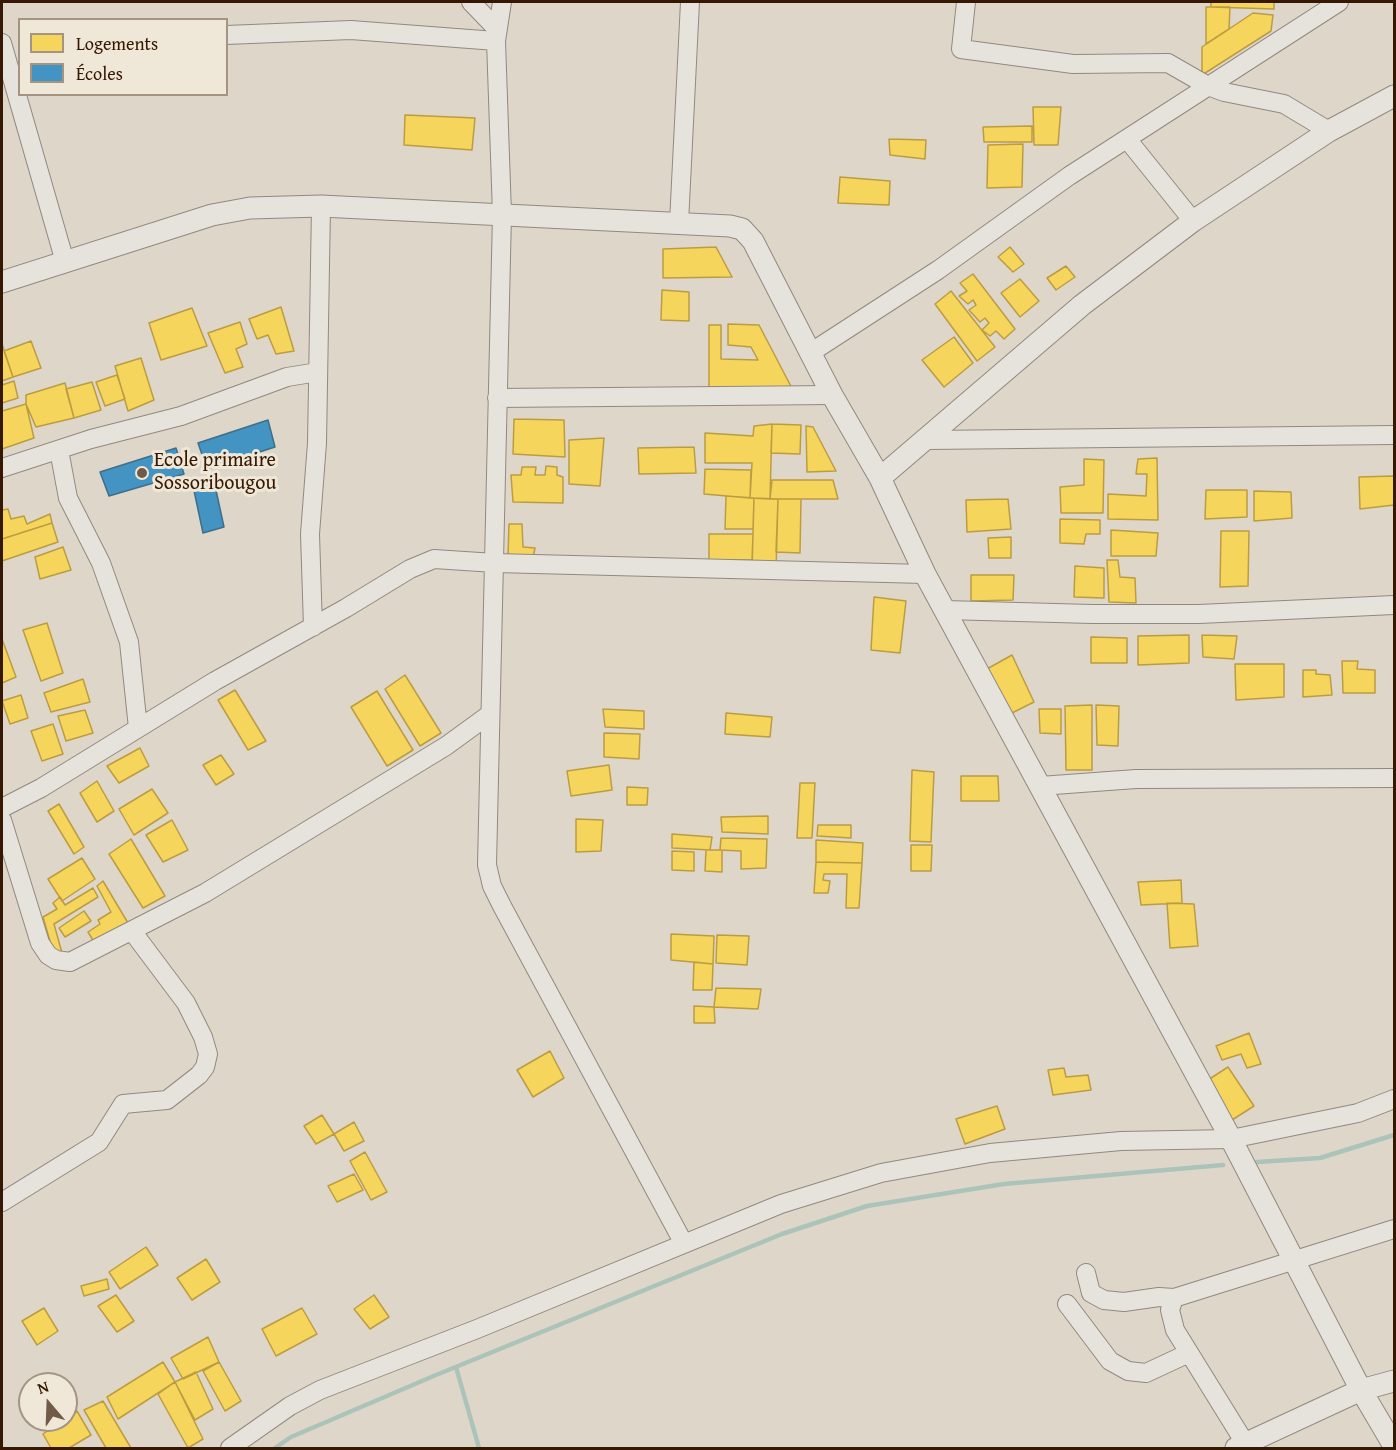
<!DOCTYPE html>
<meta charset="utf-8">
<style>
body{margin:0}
#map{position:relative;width:1396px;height:1450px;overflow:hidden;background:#ded7c9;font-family:"Gentium Book Plus",serif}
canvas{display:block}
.frame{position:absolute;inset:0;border:3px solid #361802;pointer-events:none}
.legend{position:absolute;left:18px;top:18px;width:210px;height:78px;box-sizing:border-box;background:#efe7d7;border:2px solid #a59482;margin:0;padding:8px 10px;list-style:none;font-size:18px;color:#361802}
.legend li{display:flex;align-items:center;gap:12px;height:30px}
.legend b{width:30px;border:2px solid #a59482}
.north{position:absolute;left:18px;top:1372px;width:60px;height:60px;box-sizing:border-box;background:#efe7d7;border:2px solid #a59482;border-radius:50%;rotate:341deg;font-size:16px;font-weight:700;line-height:24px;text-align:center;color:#361802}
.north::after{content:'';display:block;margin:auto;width:21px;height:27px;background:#715b48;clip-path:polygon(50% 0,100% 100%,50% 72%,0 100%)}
</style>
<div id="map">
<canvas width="1396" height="1450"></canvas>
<div class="frame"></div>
<ul class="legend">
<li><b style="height:16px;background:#f6d55c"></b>Logements</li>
<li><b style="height:16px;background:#4393c3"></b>Écoles</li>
</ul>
<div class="north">N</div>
</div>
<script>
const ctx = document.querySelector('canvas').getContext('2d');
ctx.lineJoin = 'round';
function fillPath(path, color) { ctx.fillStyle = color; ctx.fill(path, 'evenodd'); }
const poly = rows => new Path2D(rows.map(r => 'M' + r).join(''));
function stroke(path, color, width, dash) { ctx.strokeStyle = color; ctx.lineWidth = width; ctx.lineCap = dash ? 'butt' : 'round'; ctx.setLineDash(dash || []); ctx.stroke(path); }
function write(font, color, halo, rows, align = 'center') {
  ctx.font = font + ' "Gentium Book Plus",serif'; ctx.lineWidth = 6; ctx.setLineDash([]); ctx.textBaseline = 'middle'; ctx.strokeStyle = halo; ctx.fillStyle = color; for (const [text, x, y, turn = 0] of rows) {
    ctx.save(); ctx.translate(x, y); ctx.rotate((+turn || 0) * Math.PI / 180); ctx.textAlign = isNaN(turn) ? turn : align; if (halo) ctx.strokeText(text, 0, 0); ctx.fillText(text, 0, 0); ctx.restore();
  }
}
const homes = poly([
 [1211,2,1274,2,1274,9,1211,7,1211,2],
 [1206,7,1230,7,1229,29,1206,44,1206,7],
 [1253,13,1273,15,1271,31,1202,75,1202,47,1253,13],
 [1033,107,1061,107,1058,145,1034,145,1033,107],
 [405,115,475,118,472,150,404,145,405,115],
 [1032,126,1032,142,984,142,983,127,1032,126],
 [889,139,926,140,925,159,890,155,889,139],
 [1023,144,1022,187,987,188,988,145,1023,144],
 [840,177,890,181,889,205,838,203,840,177],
 [716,247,732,277,663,278,663,249,716,247],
 [1010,247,1024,264,1013,272,998,257,1010,247],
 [1066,266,1075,277,1056,290,1047,278,1066,266],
 [973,274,1015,329,1004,339,996,331,990,336,982,330,989,323,985,318,980,322,969,310,976,305,973,300,968,304,959,296,967,291,960,283,973,274],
 [1020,279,1039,301,1020,317,1001,293,1020,279],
 [662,290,689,292,689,321,661,320,662,290],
 [951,291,995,347,977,361,935,304,951,291],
 [281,307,294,351,276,354,268,335,257,339,249,319,281,307],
 [192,308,207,346,161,360,149,323,192,308],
 [240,322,247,344,236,349,243,367,225,373,208,333,240,322],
 [728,324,759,325,796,396,709,394,709,325,721,325,721,359,758,360,751,347,728,345,728,324],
 [954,337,973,363,944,387,922,360,954,337],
 [31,341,41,368,13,377,4,351,31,341],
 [2,344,13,377,2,381,2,344],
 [141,358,154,400,128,411,115,366,141,358],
 [117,375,125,399,105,406,96,382,117,375],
 [14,381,18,398,2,403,2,385,14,381],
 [92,382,101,410,74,418,66,389,92,382],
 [65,383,74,418,36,427,26,404,26,395,65,383],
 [26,404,34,438,2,449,2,411,26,404],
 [514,419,564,420,565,457,513,454,514,419],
 [772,424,770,499,750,498,752,463,705,463,705,433,753,436,754,426,772,424],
 [772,424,801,425,800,454,771,453,772,424],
 [806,426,813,427,836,471,807,472,806,426],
 [604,438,600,486,569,484,569,440,604,438],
 [694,447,696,473,639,474,638,448,694,447],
 [1157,458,1158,520,1108,519,1108,494,1146,496,1147,474,1136,474,1138,459,1157,458],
 [1084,459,1104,460,1103,513,1061,513,1060,487,1084,485,1084,459],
 [546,466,557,467,557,475,563,477,563,503,513,502,511,475,521,475,522,467,536,467,535,475,545,475,546,466],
 [705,469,751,470,750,498,704,494,705,469],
 [1394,476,1394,505,1360,509,1359,477,1394,476],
 [772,480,833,480,838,499,770,499,772,480],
 [1206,490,1247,490,1247,517,1205,519,1206,490],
 [1254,491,1291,492,1292,518,1254,521,1254,491],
 [726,496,754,498,753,529,725,529,726,496],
 [754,498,778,499,776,571,752,570,754,498],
 [778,499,801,499,800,553,776,552,778,499],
 [1008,499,1011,529,967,532,966,500,1008,499],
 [8,509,11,519,24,516,27,524,50,514,52,523,2,539,2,510,8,509],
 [1060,519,1100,520,1100,534,1086,534,1084,544,1060,543,1060,519],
 [52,523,58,542,2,561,2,539,52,523],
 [509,524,522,524,523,547,535,548,533,558,508,556,509,524],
 [1111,530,1158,533,1156,556,1111,556,1111,530],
 [1221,531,1249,531,1248,586,1220,587,1221,531],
 [709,534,753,534,752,560,709,560,709,534],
 [1011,537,1011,558,989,558,988,538,1011,537],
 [63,547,71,570,40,579,35,557,63,547],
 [1107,560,1118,560,1120,577,1135,578,1136,603,1109,602,1107,560],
 [1075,566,1104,568,1104,598,1074,597,1075,566],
 [971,575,1014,575,1013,600,971,601,971,575],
 [874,597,906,601,900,653,871,650,874,597],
 [47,623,63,673,41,681,23,630,47,623],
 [1189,635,1189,663,1138,665,1138,636,1189,635],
 [1202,635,1237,636,1234,659,1203,657,1202,635],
 [1091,637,1127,638,1127,663,1091,663,1091,637],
 [2,639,16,677,2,683,2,639],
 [1012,655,1034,702,1012,713,987,669,1012,655],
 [1342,661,1358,661,1357,669,1375,670,1375,693,1343,693,1342,661],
 [1235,664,1284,664,1284,697,1236,700,1235,664],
 [1303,670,1316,670,1316,674,1330,675,1332,695,1303,697,1303,670],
 [405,675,441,733,420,746,385,689,405,675],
 [83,679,90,702,51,712,44,693,83,679],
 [235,690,266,741,248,750,218,700,235,690],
 [377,691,413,750,387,766,351,707,377,691],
 [21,695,28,718,10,724,2,701,21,695],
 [1092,705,1092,770,1066,770,1065,706,1092,705],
 [1096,705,1119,706,1118,746,1097,745,1096,705],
 [603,709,644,711,644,729,605,727,603,709],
 [1039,709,1061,709,1061,734,1040,733,1039,709],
 [85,710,93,733,66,741,58,716,85,710],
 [726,713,772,717,770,737,725,734,726,713],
 [53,724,63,754,42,761,31,731,53,724],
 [604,733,640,734,639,759,604,757,604,733],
 [140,748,149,766,119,783,107,766,140,748],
 [221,755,234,774,216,785,203,765,221,755],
 [609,765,612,790,571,796,567,771,609,765],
 [912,770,934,772,931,842,910,841,912,770],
 [961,776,998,776,999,801,961,801,961,776],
 [97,781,114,811,97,822,80,793,97,781],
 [800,783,815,783,812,838,797,838,800,783],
 [627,787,648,788,647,805,627,805,627,787],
 [152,789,168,813,134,835,119,809,152,789],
 [59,804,84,847,74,854,48,811,59,804],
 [768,816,768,834,722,832,721,817,768,816],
 [576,819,603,820,601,851,576,852,576,819],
 [172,820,188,850,163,862,146,835,172,820],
 [818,825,851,825,851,838,817,836,818,825],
 [672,834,712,837,710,850,672,848,672,834],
 [721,838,767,839,766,868,741,869,741,851,720,850,721,838],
 [131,839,165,896,143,908,109,854,131,839],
 [816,840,863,843,862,863,816,862,816,840],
 [911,845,932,845,931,871,911,871,911,845],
 [706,850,722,850,722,872,705,871,706,850],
 [672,851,694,852,694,871,672,870,672,851],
 [82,858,95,879,62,901,48,879,82,858],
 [816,862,862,863,859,908,846,908,847,874,824,874,823,880,830,881,828,893,814,893,816,862],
 [1181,880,1182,903,1141,905,1138,882,1181,880],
 [103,881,128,923,94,942,88,932,100,924,98,920,111,912,97,886,103,881],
 [93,888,98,897,54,924,62,953,54,955,43,917,57,909,53,903,60,897,65,905,93,888],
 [1167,903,1194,904,1198,946,1170,948,1167,903],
 [84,911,91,921,65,937,59,928,84,911],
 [671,934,714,936,713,964,671,960,671,934],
 [717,935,749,936,747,965,716,963,717,935],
 [694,962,713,964,712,990,693,990,694,962],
 [716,988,761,989,758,1009,714,1007,716,988],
 [694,1006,714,1007,715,1023,694,1023,694,1006],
 [1249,1033,1261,1064,1247,1068,1241,1054,1222,1060,1216,1046,1249,1033],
 [550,1051,564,1078,533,1097,517,1070,550,1051],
 [1228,1067,1254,1106,1232,1120,1208,1080,1228,1067],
 [1064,1068,1066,1077,1088,1075,1091,1090,1053,1095,1048,1070,1064,1068],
 [997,1106,1005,1129,965,1144,956,1119,997,1106],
 [322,1115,334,1134,316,1144,304,1126,322,1115],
 [354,1122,364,1141,344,1151,334,1134,354,1122],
 [365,1152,387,1192,371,1200,350,1161,365,1152],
 [354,1174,363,1190,337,1202,328,1186,354,1174],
 [146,1247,158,1265,120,1289,109,1272,146,1247],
 [206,1259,220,1282,192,1300,177,1278,206,1259],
 [107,1279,109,1289,84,1296,81,1286,107,1279],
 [116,1295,134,1321,117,1332,98,1306,116,1295],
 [374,1295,389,1317,370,1329,354,1309,374,1295],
 [44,1308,58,1331,37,1345,22,1321,44,1308],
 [302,1308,317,1334,276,1356,262,1329,302,1308],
 [208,1337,219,1362,183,1379,171,1358,208,1337],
 [163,1362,175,1382,118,1419,107,1397,163,1362],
 [219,1362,241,1401,225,1411,203,1371,219,1362],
 [196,1372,213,1409,195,1420,175,1382,196,1372],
 [175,1382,203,1439,188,1448,158,1394,175,1382],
 [103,1401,131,1448,106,1448,84,1410,103,1401],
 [77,1411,91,1435,69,1448,51,1448,43,1434,77,1411]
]);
fillPath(homes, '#f6d55c');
stroke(homes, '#bc9c41', 1.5);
const schools = poly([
 [268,420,275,447,207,469,198,443,268,420],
 [176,448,184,474,109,496,100,472,176,448],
 [214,481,224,527,203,533,193,486,214,481]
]);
fillPath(schools, '#4393c3');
stroke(schools, '#3f6e89', 1.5);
stroke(poly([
 [1257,1162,1320,1158,1394,1135],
 [456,1367,479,1448],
 [275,1448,291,1437,436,1375,782,1234,867,1206,1004,1184,1223,1165]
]), '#acc3ba', 4.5);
const minor = poly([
 [471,2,497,29],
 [502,2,496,41,502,214,487,865,492,886,502,906,683,1242],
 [966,2,961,49,1073,64,1168,63,1208,86,1224,92,1284,104,1329,131],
 [226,35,351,30,496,41],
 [2,43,65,262],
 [1127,139,1193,221],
 [679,223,690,2],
 [810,353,938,270,1069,176,1339,2],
 [497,398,832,395],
 [928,440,1394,435],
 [59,450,68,498,101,563,129,642,138,728],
 [2,468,91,439,181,416,287,377,318,372],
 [945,610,1092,614,1199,614,1394,605],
 [313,627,310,534,317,443,321,206],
 [1040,786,1136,779,1394,778],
 [2,808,41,788,215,681,346,608,410,569,434,559,495,563,925,574],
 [2,820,40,943,48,955,56,960,70,962,205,893,446,746,490,714],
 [2,1202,99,1142,123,1104,167,1100,199,1075,205,1067,208,1054,203,1037,186,1003,132,931],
 [1086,1273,1091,1293,1104,1300,1124,1302,1159,1297,1174,1298],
 [1067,1304,1110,1361,1128,1371,1146,1373,1189,1353],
 [1245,1443,1175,1330,1170,1310,1174,1298,1394,1229],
 [230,1448,290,1406,320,1390,477,1329,781,1204,881,1173,990,1153,1121,1141,1231,1139,1358,1113,1394,1099]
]);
const tertiary = poly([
 [2,282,212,215,250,208,321,206,730,226,742,229,753,241,832,395,880,478,925,574,1231,1139,1361,1390,1394,1446],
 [880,478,1082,305,1193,221,1329,131,1394,96],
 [1236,1448,1361,1390,1394,1381]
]);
stroke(minor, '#91897f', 20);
stroke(tertiary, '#91897f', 23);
stroke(minor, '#e6e2dc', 18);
stroke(tertiary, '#e6e2dc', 21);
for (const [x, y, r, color] of [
 [142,473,6,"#715b48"]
]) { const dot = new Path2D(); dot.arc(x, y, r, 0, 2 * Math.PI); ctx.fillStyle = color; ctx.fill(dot); stroke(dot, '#efe7d7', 2); }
write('20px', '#361802', '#efe7d7', [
 ["Ecole primaire",154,461],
 ["Sossoribougou",154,484]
], 'left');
</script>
